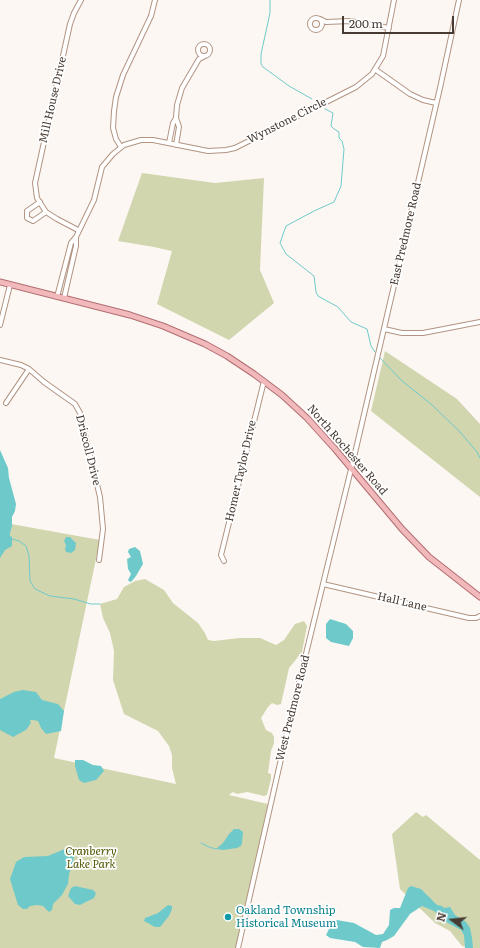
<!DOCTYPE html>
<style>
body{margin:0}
#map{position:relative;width:480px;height:948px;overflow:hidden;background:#fdf7f3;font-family:Literata,serif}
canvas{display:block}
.north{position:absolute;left:432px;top:900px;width:40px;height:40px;-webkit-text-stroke:3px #fff;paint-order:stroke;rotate:285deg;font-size:11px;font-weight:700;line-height:16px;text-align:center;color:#463a32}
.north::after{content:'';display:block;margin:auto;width:14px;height:18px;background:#463a32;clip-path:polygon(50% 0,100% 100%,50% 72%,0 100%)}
.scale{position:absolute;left:342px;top:16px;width:112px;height:18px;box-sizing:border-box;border:2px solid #463a32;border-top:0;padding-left:5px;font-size:12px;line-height:14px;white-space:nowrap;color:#463a32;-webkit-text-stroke:3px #fff;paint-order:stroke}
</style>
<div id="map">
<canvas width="480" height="948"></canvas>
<div class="north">N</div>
<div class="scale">200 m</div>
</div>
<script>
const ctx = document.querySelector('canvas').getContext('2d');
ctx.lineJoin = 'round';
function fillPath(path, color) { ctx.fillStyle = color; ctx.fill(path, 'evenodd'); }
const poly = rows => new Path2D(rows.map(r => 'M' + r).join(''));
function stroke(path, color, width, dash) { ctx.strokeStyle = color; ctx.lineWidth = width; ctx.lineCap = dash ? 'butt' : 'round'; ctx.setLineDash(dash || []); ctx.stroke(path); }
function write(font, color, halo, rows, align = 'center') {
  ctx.font = font + ' Literata,serif'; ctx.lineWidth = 3.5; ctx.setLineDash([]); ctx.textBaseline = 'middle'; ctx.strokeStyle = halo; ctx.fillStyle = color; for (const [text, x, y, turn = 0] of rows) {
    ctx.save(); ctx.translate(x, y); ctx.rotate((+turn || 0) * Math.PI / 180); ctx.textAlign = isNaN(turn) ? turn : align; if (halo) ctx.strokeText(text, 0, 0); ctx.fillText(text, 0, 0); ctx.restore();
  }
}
fillPath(poly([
 [142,173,215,183,264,178,260,270,274,303,229,340,157,304,172,251,154,247,118,241],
 [385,351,457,399,480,424,480,497,371,411],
 [0,522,100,540,54,758,176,784,172,768,172,755,169,746,158,731,124,714,113,680,114,651,110,633,103,618,100,604,117,599,124,587,135,581,145,579,164,590,173,603,198,623,205,633,208,640,214,641,239,638,260,638,276,645,284,640,295,624,304,621,307,626,302,652,289,668,281,704,277,705,272,703,268,707,261,718,266,730,272,733,274,737,274,743,271,751,268,773,271,774,271,779,267,795,264,796,247,792,237,794,233,792,229,795,268,804,236,948,0,948],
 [416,812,423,817,426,815,480,860,480,948,469,948,462,946,450,931,435,923,400,889,392,834]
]), '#d2d6ae');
fillPath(poly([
 [0,450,8,468,9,478,16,504,15,511,12,517,12,526,10,533,10,536,12,537,12,546,5,550,0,558],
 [66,537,70,537,76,543,75,550,71,553,66,552,65,549,66,545,64,541],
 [135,547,140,551,143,564,136,576,132,581,130,582,128,580,131,574,128,569,127,559,131,557,128,552,129,549],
 [330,619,346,624,353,631,353,638,349,646,331,642,326,638,326,624],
 [23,690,36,692,42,700,58,704,64,711,61,731,46,734,41,728,38,721,33,720,30,720,31,723,26,730,13,737,0,730,0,699,14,692],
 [75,760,83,760,93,765,101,766,104,771,96,780,84,783,79,780,75,766],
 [234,829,239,829,243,832,242,843,241,846,237,848,223,850,216,849,223,843,229,834],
 [67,848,72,850,75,854,69,875,68,884,62,895,53,904,52,910,49,912,43,906,37,905,30,906,27,909,23,909,18,905,10,879,16,862,24,857,48,856],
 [75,886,93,890,96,893,94,898,80,905,75,904,68,896,71,888],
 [411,886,421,889,437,905,442,906,444,908,450,907,455,915,466,922,470,928,472,938,473,948,465,948,464,935,461,930,446,922,434,911,422,906,410,914,394,936,387,940,382,942,380,948,363,947,355,942,330,938,326,935,331,925,337,920,354,923,376,935,383,934,389,925,390,910,394,908,400,908,408,888],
 [168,905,172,906,172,909,169,916,160,927,155,927,144,921,145,918,158,913]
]), '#6ecaca');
stroke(poly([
 [270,0,270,13,261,54,261,64,263,67,289,86,312,99],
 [325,109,333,113,331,126,334,129,339,132,339,138,342,141,344,149,341,186,334,202,314,211,286,226,280,243,286,254,314,276,316,292,318,296,338,307,351,322,367,329,371,346,375,352],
 [380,358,401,380,432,405,460,432,477,452,480,458],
 [12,539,19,541,26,546,29,556,30,581,35,589,50,596,74,599,91,604,100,604],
 [201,843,209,847,216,849]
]), '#6ecaca', 1);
const minor = poly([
 '310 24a6 6 0 1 1 12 0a6 6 0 1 1-12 0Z',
 [320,19,326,22,350,21,389,28],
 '198 50a6 6 0 1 1 12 0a6 6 0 1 1-12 0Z',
 [376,70,410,94,423,100,436,103],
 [169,143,173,123,176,118,177,105,182,88,199,59,205,56],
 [176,145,179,127,176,118],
 [121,147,116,139,113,128,114,111,116,97,123,75,151,16,155,0],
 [40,202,27,211,27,218,33,221,46,212],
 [78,230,57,219,46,212,37,198,35,183,70,24,74,13,81,0],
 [57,297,71,243,76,237,94,200,102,167,113,154,124,145,141,140,153,140,208,151,226,150,235,148,356,87,372,74,383,56,394,0],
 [64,298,76,246,76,237],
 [0,325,10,285],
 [384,329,402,333,423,333,480,322],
 [0,360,21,365,29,369,44,382,75,404,80,413,100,497,103,529,99,560],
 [6,403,29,369],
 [224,561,221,555,222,551,264,381],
 [323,584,469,618,476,618,480,616],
 [238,948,291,715,355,453,440,88,459,0]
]);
const major = poly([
 [0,282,130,315,163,326,205,344,227,356,254,374,282,395,307,418,335,449,402,529,429,557,480,597]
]);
stroke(minor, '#b19482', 6);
stroke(major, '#b16e70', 7);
stroke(minor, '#fff', 4);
stroke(major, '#f2b9bd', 5);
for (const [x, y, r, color] of [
 [228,917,4,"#0f9aa8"]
]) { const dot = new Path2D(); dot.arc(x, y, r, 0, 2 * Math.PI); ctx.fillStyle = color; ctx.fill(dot); stroke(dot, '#fff', 1.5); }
write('11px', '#463a32', '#fff', [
 ["Mill House Drive",53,100,-77],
 ["Wynstone Circle",287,121,-27],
 ["East Predmore Road",406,234,-77],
 ["Driscoll Drive",88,450,76],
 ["North Rochester Road",347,450,49],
 ["Homer Taylor Drive",241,471,-77],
 ["Hall Lane",402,602,13],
 ["West Predmore Road",293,708,-76]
]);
write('italic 11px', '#525503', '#fff', [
 ["Cranberry",91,852],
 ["Lake Park",91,865]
]);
write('11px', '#0d838f', '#fff', [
 ["Oakland Township",236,911],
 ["Historical Museum",236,924]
], 'left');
</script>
